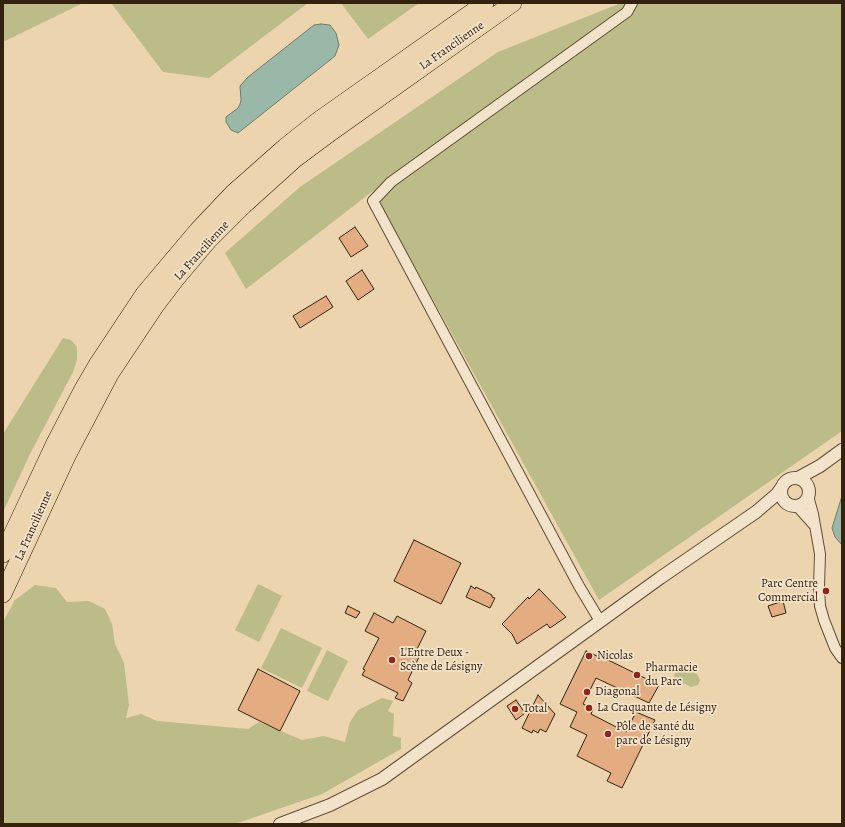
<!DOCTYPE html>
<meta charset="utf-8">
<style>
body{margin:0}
#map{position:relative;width:845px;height:827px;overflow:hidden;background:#ebd4ae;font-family:Alegreya,serif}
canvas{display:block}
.frame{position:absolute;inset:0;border:4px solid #34220e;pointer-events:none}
</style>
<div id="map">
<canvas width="845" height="827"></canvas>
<div class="frame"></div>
</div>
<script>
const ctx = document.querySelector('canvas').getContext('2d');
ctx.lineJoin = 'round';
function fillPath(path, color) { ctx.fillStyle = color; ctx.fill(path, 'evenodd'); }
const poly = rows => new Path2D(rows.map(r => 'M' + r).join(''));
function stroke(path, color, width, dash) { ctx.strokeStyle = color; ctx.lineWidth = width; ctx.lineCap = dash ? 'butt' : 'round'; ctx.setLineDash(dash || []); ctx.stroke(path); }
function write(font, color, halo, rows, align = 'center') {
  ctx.font = font + ' Alegreya,serif'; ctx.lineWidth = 3.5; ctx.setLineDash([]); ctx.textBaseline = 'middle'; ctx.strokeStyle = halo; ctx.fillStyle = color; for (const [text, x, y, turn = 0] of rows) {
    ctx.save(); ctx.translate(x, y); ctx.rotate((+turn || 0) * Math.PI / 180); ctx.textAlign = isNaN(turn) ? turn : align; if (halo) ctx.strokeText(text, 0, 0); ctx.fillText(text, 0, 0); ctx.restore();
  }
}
fillPath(poly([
 [3,3,83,3,3,42],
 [111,3,308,3,209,78,163,72],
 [341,3,419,3,368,39],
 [621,3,842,3,842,431,599,600,373,191,246,289,225,253,300,187,498,52],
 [63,338,71,340,77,347,77,360,73,372,30,454,3,512,3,434],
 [258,584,282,596,259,642,235,630],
 [35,585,56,588,67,602,89,601,105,609,112,624,115,644,124,663,129,705,126,718,141,714,157,721,248,729,259,722,302,740,324,736,345,742,350,722,358,710,382,698,393,701,388,711,394,714,393,736,401,738,401,749,322,794,235,824,3,824,3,622,15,600],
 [281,628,322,648,302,688,261,668],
 [327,650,348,661,328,701,307,691],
 [678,667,680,667,697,674,700,680,698,685,691,687,675,679,674,675]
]), '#bbbc88');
const water = poly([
 [321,24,330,25,336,33,339,45,335,56,238,133,231,130,226,122,226,117,238,108,240,104,241,100,240,86,248,77,314,25,321,24],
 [842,496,842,545,835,537,832,528,842,496]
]);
fillPath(water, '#99b8a7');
stroke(water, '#717c6a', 1);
const building = poly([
 [355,227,368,246,351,257,339,238,355,227],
 [362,270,374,289,358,300,346,281,362,270],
 [326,296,333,307,300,328,293,316,326,296],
 [414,540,461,563,441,604,394,581,414,540],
 [471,586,475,589,476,587,492,595,492,597,495,598,490,608,466,597,471,586],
 [539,589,566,617,550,628,547,624,517,644,512,634,502,624,528,597,529,599,539,589],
 [783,601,786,613,772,617,768,606,783,601],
 [348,606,360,612,356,618,345,613,348,606],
 [374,613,393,623,397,616,426,631,414,655,419,657,408,680,412,683,403,701,395,698,398,693,362,675,365,670,363,669,379,638,365,631,374,613],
 [586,651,597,656,598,655,659,685,649,703,596,678,583,704,593,709,591,714,626,732,636,712,655,720,622,788,607,781,611,773,577,756,587,735,570,727,577,712,560,704,586,651],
 [258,669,300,691,280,731,238,710,258,669],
 [538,695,555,714,546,732,540,729,538,733,533,730,532,733,522,728,538,695],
 [516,700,525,713,516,720,507,706,516,700]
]);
fillPath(building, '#e3ac81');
stroke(building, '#34220e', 1);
const minor = poly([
 [808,496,813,514,820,554,819,587,820,606,824,620,835,648,842,658],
 [797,506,814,525],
 [600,621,579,586,373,201,391,182,627,12,632,3]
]);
const tertiary = poly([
 [798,478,820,466,842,450],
 '781 492a14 14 0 1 1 28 0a14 14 0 1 1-28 0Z',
 [280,824,330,805,382,779,660,578,756,512,777,494,782,487]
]);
const trunk = poly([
 [3,554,54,445,83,389,97,365,144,294,198,230,233,193,285,147,319,120,485,3],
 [3,594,68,454,110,374,156,305,175,280,208,241,244,205,295,159,330,133,513,3]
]);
stroke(minor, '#624e36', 12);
stroke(tertiary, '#624e36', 14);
stroke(trunk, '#34220e', 18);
stroke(minor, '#f2e3ca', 10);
stroke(tertiary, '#f2e3ca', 12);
stroke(trunk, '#ebd4ae', 17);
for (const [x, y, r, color] of [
 [826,591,4,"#8f2418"],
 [589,656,4,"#8f2418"],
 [392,660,4,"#8f2418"],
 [637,675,4,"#8f2418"],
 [587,692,4,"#8f2418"],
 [589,708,4,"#8f2418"],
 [515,709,4,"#8f2418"],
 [608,734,4,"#8f2418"]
]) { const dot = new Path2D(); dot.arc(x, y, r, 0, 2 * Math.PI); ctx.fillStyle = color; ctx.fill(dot); stroke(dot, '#f2e3ca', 1.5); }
write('12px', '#34220e', '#f2e3ca', [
 ["La Francilienne",452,46,-35],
 ["La Francilienne",202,251,-48],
 ["La Francilienne",34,526,-66]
]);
write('12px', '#34220e', '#f2e3ca', [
 ["Parc Centre",818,584,"right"],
 ["Commercial",818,598,"right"],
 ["L'Entre Deux -",400,653],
 ["Scène de Lésigny",400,667],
 ["Nicolas",597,656],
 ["Pharmacie",645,668],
 ["du Parc",645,682],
 ["Diagonal",595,692],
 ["La Craquante de Lésigny",597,708],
 ["Total",523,709],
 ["Pôle de santé du",616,727],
 ["parc de Lésigny",616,741]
], 'left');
</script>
